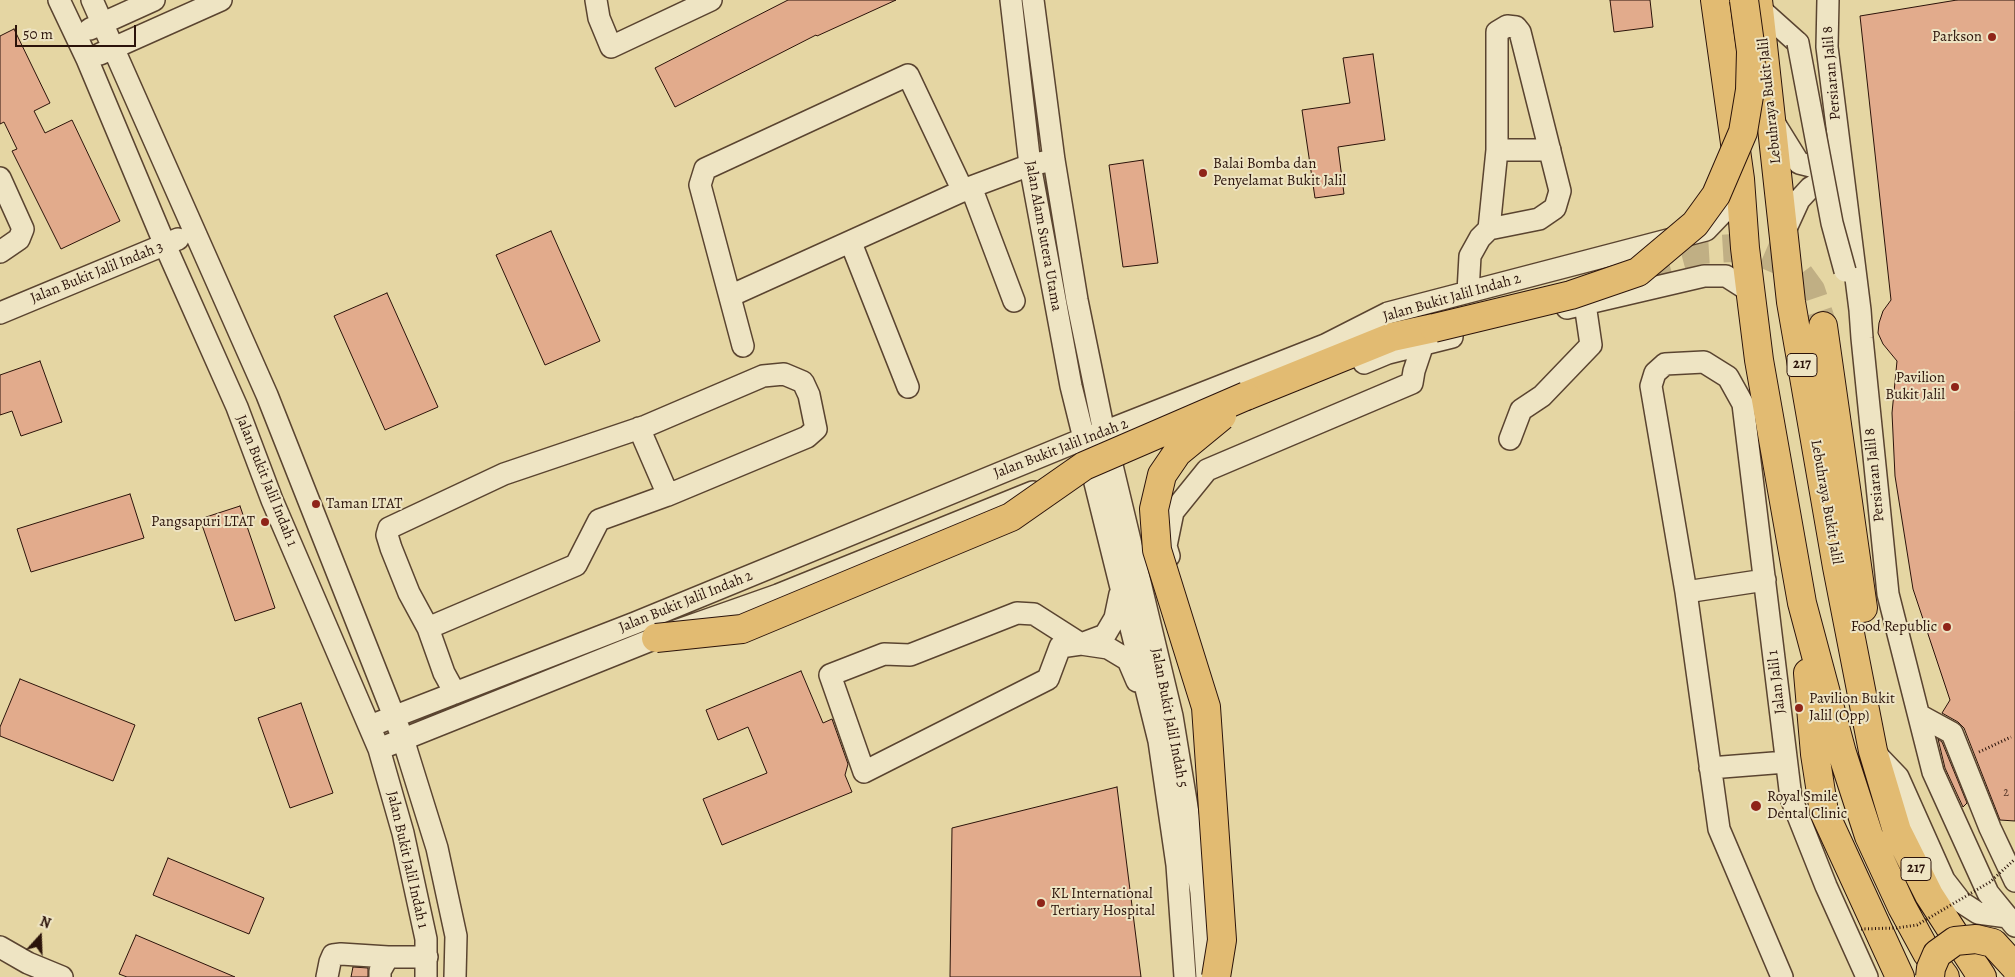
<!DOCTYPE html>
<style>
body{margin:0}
#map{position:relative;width:2015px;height:977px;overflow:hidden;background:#e5d6a3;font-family:Alegreya,serif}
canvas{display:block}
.north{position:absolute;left:15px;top:912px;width:50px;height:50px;-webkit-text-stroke:4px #eee4c3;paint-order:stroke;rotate:20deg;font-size:14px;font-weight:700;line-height:20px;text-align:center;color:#2b130a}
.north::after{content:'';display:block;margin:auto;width:18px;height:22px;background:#2b130a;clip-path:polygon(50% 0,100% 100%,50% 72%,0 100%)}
.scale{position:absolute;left:15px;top:25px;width:121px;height:22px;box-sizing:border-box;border:2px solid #2b130a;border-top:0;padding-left:6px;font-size:15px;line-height:18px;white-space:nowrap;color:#2b130a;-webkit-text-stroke:4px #eee4c3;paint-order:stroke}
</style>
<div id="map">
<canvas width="2015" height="977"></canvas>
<div class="north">N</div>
<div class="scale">50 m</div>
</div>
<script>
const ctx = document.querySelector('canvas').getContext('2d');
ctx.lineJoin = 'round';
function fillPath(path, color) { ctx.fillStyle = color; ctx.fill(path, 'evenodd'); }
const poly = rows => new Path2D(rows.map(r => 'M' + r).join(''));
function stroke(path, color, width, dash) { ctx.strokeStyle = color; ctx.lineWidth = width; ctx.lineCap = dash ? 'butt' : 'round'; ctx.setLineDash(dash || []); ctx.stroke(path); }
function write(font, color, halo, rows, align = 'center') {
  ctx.font = font + ' Alegreya,serif'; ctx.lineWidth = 4; ctx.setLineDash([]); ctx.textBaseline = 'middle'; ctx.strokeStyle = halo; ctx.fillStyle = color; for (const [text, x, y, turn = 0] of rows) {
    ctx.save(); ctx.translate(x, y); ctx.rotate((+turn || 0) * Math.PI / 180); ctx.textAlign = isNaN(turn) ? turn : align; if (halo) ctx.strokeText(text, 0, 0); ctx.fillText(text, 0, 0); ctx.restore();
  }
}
const building = poly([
 [788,0,896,0,817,36,816,35,675,107,655,68,788,0],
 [1610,0,1650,0,1653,27,1614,32,1610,0],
 [1957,0,2015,0,2015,821,2000,820,1964,728,1958,722,1942,713,1950,700,1913,589,1895,476,1892,413,1897,361,1883,344,1878,333,1879,323,1883,311,1891,300,1860,16,1957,0],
 [14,29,50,103,34,111,45,133,72,120,120,221,61,249,12,151,17,149,4,122,0,124,0,36,14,29],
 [1373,54,1385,140,1338,147,1344,194,1315,198,1302,110,1350,103,1343,58,1373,54],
 [1143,160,1158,263,1123,267,1109,165,1143,160],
 [551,231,600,341,545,365,496,255,551,231],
 [387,293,438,407,385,430,334,316,387,293],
 [40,361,62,422,21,436,12,411,0,415,0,375,40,361],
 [130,494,144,538,31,572,17,529,130,494],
 [240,506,275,608,235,621,200,519,240,506],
 [801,671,823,723,832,719,848,764,845,775,852,792,722,845,703,799,767,773,748,727,718,740,706,710,801,671],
 [20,679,135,725,113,781,0,736,0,727,20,679],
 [301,703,333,793,290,808,258,718,301,703],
 [1938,739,1942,742,1967,803,1963,807,1945,768,1938,739],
 [1117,787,1141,977,950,977,952,828,1117,787],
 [168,858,264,898,249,934,153,895,168,858],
 [136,935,235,977,127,977,119,974,136,935],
 [353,967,368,968,368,977,351,977,353,967]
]);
fillPath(building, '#e2ab8c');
stroke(building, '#2b130a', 1);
stroke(poly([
 [1641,266,1700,250,1733,248,1764,254,1794,267,1811,290,1823,326]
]), '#c0af84', 28, [28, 14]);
const minor = poly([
 [59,0,87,59,165,245,237,407,272,500,379,749,403,833,426,939,426,977],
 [92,0,267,395,403,739,437,848,456,936,455,977],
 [596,0,599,18,611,47,711,0],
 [1011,0,1030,165,1071,386,1159,741,1177,865,1185,977],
 [1033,0,1054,160,1077,300,1104,432,1172,716,1201,892,1207,977],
 [1828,0,1827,47,1860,310,1862,338,1888,594,1933,772,1988,893,2015,926],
 [1760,9,1798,43],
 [90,29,154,0],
 [100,54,221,0],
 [1773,121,1799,163,1811,166,1841,170,1810,188,1799,200,1783,235],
 [1497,150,1550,150],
 [0,178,23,229,19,239,0,252],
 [971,187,1014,301],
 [851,243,908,387],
 [1468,292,1470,256,1480,238,1489,229,1539,219,1555,208,1560,191,1520,32,1516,27,1507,26,1497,32,1497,150,1489,229],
 [730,296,971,187,1030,165,1044,162],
 [1567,308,1704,276,1726,276,1751,292],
 [0,313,178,239],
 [743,346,700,185,705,169,908,75,963,191],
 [1364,363,1388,353,1452,337],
 [639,428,668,495],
 [1510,439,1521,410,1542,396,1591,345,1585,304],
 [1169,556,1166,546,1173,512,1207,470,1412,383,1414,371,1423,344],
 [1686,592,1765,580],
 [1120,594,1115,618,1105,635,1081,644,1034,614,1017,613,910,655,884,654,830,675,864,772,1048,679,1060,647,1081,644,1108,648,1128,660,1137,681],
 [428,628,576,565,599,520,668,495,807,437,816,429,809,395,803,382,784,374,763,376,646,426,504,474,389,528,387,535,391,548,409,593,428,628,444,673,455,693],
 [1919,715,1952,733,1990,828,2015,881],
 [370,726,635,623,1083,439,1104,432,1325,345,1388,313,1706,230,1729,206,1740,179],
 [379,749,656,638,778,595,1033,492],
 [1875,753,1898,777,1944,880,1961,902,1978,913,2008,917],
 [1710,768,1786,762],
 [0,947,28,963,62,977],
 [327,977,330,962,333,955,341,954,388,957],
 [380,977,380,971,388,957,427,957],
 [1782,977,1719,829,1686,592,1651,386,1655,373,1665,364,1704,362,1728,377,1743,404,1791,798,1826,886,1867,977]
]);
const highway = poly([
 [1715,0,1740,179,1745,248,1759,360,1802,603,1842,753,1869,836,1902,907,1927,953,1945,977],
 [1758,0,1791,302,1837,567,1873,751,1897,831,1929,895,1982,977],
 [1823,326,1863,608],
 [1246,396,1392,337,1434,328],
 [1808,673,1815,754,1824,812,1900,977]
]);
stroke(minor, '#5a4430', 24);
stroke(highway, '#2b130a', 30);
stroke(poly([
 [1979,752,2011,737]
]), '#2b130a', 3, [1, 2.5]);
stroke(minor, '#eee4c3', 21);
stroke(highway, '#e2bb72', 28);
const minorBridge = poly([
 [1798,43,1832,223,1845,271]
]);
const highwayBridge = poly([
 [1434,328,1571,295,1638,272,1695,224,1716,195,1743,132,1750,90,1751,51,1744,0],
 [656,638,742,629,1011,517,1084,466,1246,396],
 [1216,977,1222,940,1206,707,1157,550,1154,509,1162,475,1177,453,1222,416],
 [1930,977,1931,968,1937,954,1955,941,1976,939,1993,943,2015,967]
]);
stroke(minorBridge, '#5a4430', 24, []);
stroke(highwayBridge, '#2b130a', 30, []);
stroke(poly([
 [1861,929,1896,928,1917,925,1990,882,2015,859]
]), '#2b130a', 3, [1, 2.5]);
stroke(minorBridge, '#eee4c3', 21);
stroke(highwayBridge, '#e2bb72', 28);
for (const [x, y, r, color] of [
 [1992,37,5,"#8f2418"],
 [1203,173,5,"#8f2418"],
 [1955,387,5,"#8f2418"],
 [316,504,5,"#8f2418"],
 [265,522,5,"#8f2418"],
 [1947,627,5,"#8f2418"],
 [1799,708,5,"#8f2418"],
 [1756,806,6,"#8f2418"],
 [1041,903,5,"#8f2418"]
]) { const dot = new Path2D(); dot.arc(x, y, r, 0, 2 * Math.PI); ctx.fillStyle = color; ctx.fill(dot); stroke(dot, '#eee4c3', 2); }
write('12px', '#59392a', null, [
 ["2",2006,793]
]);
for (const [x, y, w] of [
 [1802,365,30],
 [1916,869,30]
]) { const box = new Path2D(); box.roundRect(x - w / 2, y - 11.5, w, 23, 4); ctx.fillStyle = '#eee4c3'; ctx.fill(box); stroke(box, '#2b130a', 1); }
write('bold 14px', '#2b130a', null, [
 ["217",1802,365],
 ["217",1916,869]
]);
write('15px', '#2b130a', '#eee4c3', [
 ["Parkson",1982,37,"right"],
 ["Balai Bomba dan",1213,164],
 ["Penyelamat Bukit Jalil",1213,181],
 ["Pavilion",1945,378,"right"],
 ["Bukit Jalil",1945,395,"right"],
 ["Taman LTAT",326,504],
 ["Pangsapuri LTAT",255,522,"right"],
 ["Food Republic",1937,627,"right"],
 ["Pavilion Bukit",1809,699],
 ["Jalil (Opp)",1809,716],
 ["Royal Smile",1767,797],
 ["Dental Clinic",1767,814],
 ["KL International",1051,894],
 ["Tertiary Hospital",1051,911]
], 'left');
write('15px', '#2b130a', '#eee4c3', [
 ["Persiaran Jalil 8",1832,73,-95],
 ["Lebuhraya Bukit Jalil",1770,101,-96],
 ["Jalan Alam Sutera Utama",1043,236,80],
 ["Jalan Bukit Jalil Indah 3",97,273,-22],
 ["Jalan Bukit Jalil Indah 2",1452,298,-16],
 ["Jalan Bukit Jalil Indah 2",1061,449,-21],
 ["Persiaran Jalil 8",1875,475,-96],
 ["Jalan Bukit Jalil Indah 1",266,481,68],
 ["Lebuhraya Bukit Jalil",1826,502,80],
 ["Jalan Bukit Jalil Indah 2",686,602,-22],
 ["Jalan Jalil 1",1777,682,-97],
 ["Jalan Bukit Jalil Indah 5",1169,718,79],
 ["Jalan Bukit Jalil Indah 1",407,860,77]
]);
</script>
